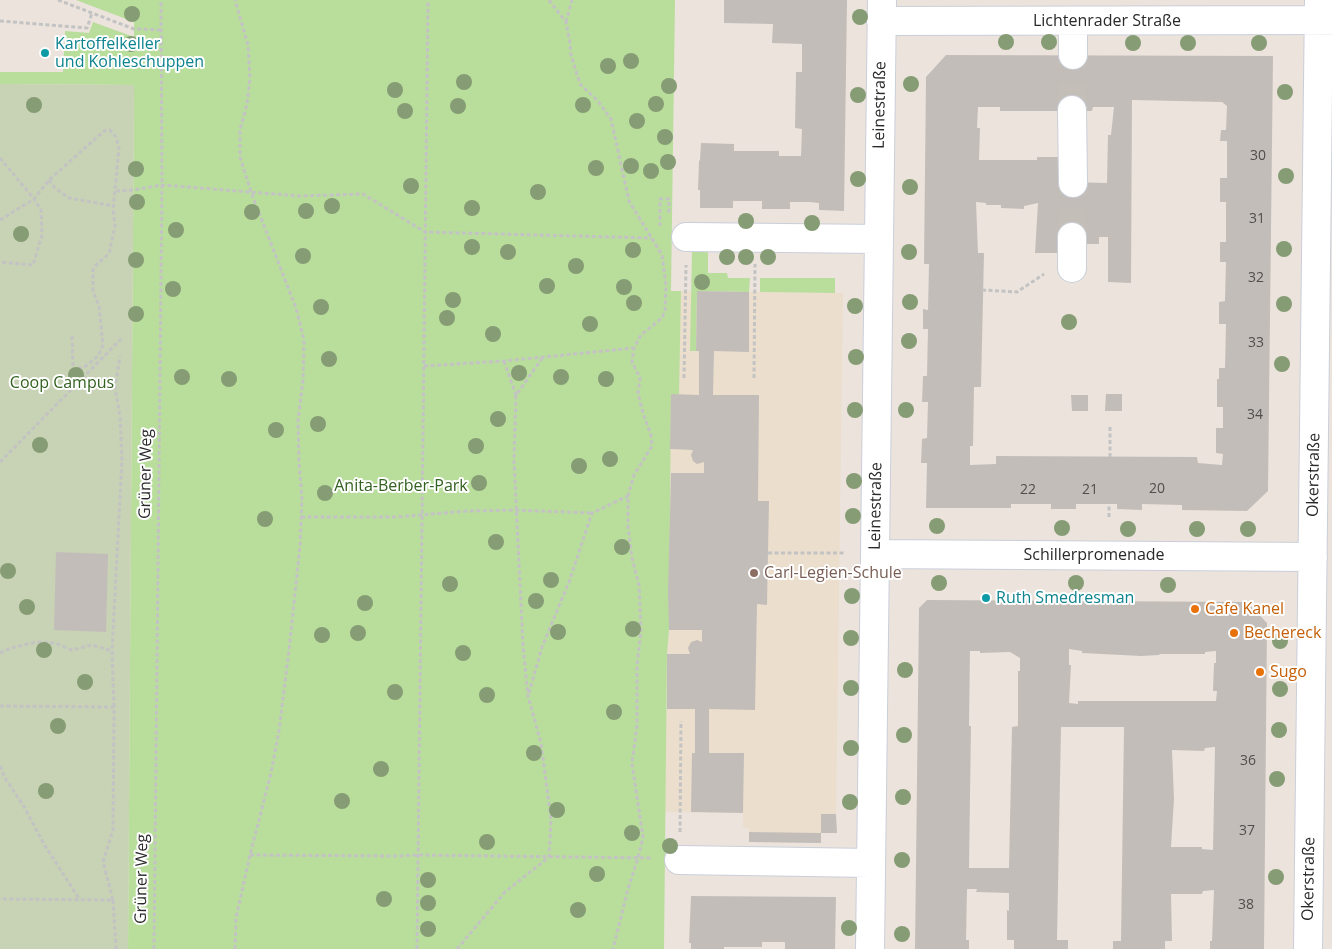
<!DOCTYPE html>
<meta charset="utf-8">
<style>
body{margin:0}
canvas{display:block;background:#ebe3dc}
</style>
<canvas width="1332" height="949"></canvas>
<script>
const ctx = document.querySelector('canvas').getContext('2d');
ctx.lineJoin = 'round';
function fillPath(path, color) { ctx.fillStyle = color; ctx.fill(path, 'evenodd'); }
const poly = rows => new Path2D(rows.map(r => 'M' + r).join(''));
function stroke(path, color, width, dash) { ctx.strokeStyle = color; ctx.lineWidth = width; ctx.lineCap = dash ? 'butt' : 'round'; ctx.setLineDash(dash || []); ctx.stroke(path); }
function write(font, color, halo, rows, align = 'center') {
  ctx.font = font + ' "Open Sans",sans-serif'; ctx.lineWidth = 4; ctx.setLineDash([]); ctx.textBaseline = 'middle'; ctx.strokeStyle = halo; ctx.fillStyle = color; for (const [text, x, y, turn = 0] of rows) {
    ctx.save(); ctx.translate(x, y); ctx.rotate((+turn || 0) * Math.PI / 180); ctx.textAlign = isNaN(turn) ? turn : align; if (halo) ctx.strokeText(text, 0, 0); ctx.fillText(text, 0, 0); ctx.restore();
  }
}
fillPath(poly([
 [671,291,843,293,836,814,821,814,821,843,749,842,749,828,743,827,743,813,665,812,667,654,669,630]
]), '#ebdecc');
fillPath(poly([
 [76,0,675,0,671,291,681,291,679,395,671,395,669,630,667,654,664,949,128,949,134,85,0,84,0,72,63,72,65,31,89,33,93,22,134,37,134,22],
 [692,250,708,250,708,273,727,273,728,278,750,278,749,292,697,291,696,351,690,351],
 [760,278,835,278,835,293,760,292]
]), '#b9de9c');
fillPath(poly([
 [0,84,134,85,128,949,0,949]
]), '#c7d3b4');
fillPath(poly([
 [724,0,847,0,844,211,819,210,819,203,810,202,790,202,790,209,762,209,762,201,733,201,733,208,700,208,700,190,698,190,699,161,700,160,701,143,734,144,734,151,779,151,779,156,801,156,802,129,795,128,796,72,802,72,802,44,772,43,773,24,724,23],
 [946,55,1273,56,1268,491,1247,511,1182,510,1182,505,1142,504,1142,510,1117,509,1117,504,1076,504,1076,509,1051,509,1051,504,1011,504,1011,508,926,508,927,463,921,463,922,439,927,438,928,402,922,402,923,376,927,376,928,329,923,329,923,309,928,310,929,264,924,264,926,77],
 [1132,100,1222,102,1227,106,1226,130,1221,130,1220,141,1227,141,1227,178,1220,178,1220,202,1226,202,1226,242,1220,242,1220,262,1226,262,1225,301,1219,302,1219,324,1226,324,1225,368,1219,368,1219,379,1217,379,1217,407,1223,407,1223,428,1216,428,1216,453,1223,454,1222,465,1198,463,1197,457,996,456,996,464,970,465,970,446,973,446,974,387,981,387,984,253,978,253,976,202,986,203,986,205,1001,205,1001,208,1024,209,1024,206,1038,203,1035,253,1064,253,1085,244,1099,244,1099,237,1108,237,1108,282,1131,283],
 [978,107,1000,107,1000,111,1092,111,1093,107,1114,107,1111,135,1108,135,1107,183,1065,182,1065,157,1037,157,1037,160,979,160,980,128,977,128],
 [697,291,749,292,749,352,714,351,713,395,759,395,758,501,769,501,767,605,757,604,755,710,709,709,709,753,744,753,743,813,691,812,692,753,695,753,695,709,667,709,667,654,690,654,688,648,691,642,697,640,702,642,702,630,669,630,668,592,671,473,704,473,704,462,697,464,693,461,691,455,693,450,670,449,671,394,699,395,699,351,696,351],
 [1106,394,1122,394,1122,411,1105,411],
 [1071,395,1088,395,1088,411,1072,411],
 [56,552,108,554,106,632,54,630],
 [927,600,1247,602,1267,623,1264,949,1210,949,1210,941,1212,941,1214,890,1203,891,1202,894,1171,894,1172,941,1165,941,1165,949,1113,949,1113,941,1121,941,1124,727,1061,727,1057,940,1068,940,1068,949,1014,949,1014,940,1007,940,1007,910,1009,911,1009,893,976,892,977,889,967,889,966,940,969,940,969,949,915,949,919,608],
 [1069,649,1082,651,1082,653,1141,656,1159,655,1160,654,1205,654,1205,652,1216,651,1216,663,1214,663,1213,691,1217,691,1216,701,1078,701,1078,704,1069,703,1071,665,1069,665],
 [970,651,980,651,980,653,1010,652,1020,658,1020,671,1018,671,1018,726,1012,727,1009,868,969,868,971,726,969,726],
 [1215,747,1213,850,1202,849,1202,847,1171,847,1174,799,1172,750,1204,751,1205,748],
 [821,814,836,814,837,833,821,833],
 [749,832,821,833,821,843,749,842],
 [691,896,836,897,835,949,785,949,785,942,762,942,762,947,724,947,724,949,691,949,691,943,689,943]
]), '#c3bdb9');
stroke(poly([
 [1072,110,1073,55],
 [1072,237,1073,183]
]), '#c4beb8', 28, [28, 14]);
const minor = poly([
 [881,21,1332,20],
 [1073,55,1073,21],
 [1072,110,1073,183],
 [686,237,879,239],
 [1072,268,1072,237],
 [875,554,1313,557],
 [679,860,871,863],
 [870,949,882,0],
 [1308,949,1319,0]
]);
stroke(minor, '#cacfda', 30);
stroke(poly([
 [58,0,134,29,161,30],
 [549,0,566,22,570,43,571,55,580,84,598,101,611,119,629,201,662,255,666,285,665,310,662,318,641,335,634,348,632,362,640,378,638,394,643,413,651,435,652,446,634,475,628,496,628,526,632,558,639,585,641,631,637,665,637,725,632,764,643,837,638,858,628,889,613,949],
 [0,21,87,28,92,13],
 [566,22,572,0],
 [0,158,34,199,41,210,42,235,33,265,0,262],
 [49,180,55,188,69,198,114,206],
 [116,191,133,190,162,185,300,196,363,194,425,232,651,238],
 [0,220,34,199,49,180,104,131,110,130,116,137,119,148,113,210,115,226,109,254,97,264,93,270,93,291,99,306,103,345,98,356,86,366,73,370,72,333],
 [660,226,660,199,669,199,669,215],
 [982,290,1017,292,1044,274],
 [504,361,516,395],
 [424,366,504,361,634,348],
 [684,378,686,265],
 [754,378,755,264],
 [1110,457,1110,426],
 [0,462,122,338],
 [301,517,397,517,467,511,516,510,592,513],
 [1109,517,1109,504],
 [768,553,846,553],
 [0,653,11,648,36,642,55,643,72,650,92,645,112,651],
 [529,693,542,647,569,582,592,513,628,496],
 [0,706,114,707,113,830,103,862,113,900,0,899],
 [114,707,112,651,122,460,120,416,115,388,120,356],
 [0,766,5,778,23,805,45,846,80,900],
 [680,832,681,721],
 [250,855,397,856,418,855,651,858],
 [113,900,116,949],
 [154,949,162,185,161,0],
 [235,949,236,918,250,855,271,773,279,731,289,650,300,546,302,499,299,462,298,421,303,380,304,340,296,308,251,192,240,157,240,130,247,104,250,78,248,45,235,0],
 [417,949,428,0],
 [457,949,505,892,549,857,551,820,541,743,528,696,523,645,514,461,516,395,543,357]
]), '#c3c3c3', 3, [4, 2.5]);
stroke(minor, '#fff', 28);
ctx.fillStyle = '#869c74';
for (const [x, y] of [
 [132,14],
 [860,17],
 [1006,42],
 [1049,42],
 [1133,43],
 [1188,43],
 [1259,43],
 [131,44],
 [631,61],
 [608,66],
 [464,82],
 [911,84],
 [669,86],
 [395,90],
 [1285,92],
 [858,95],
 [656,104],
 [34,105],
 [583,105],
 [458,106],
 [405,111],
 [637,121],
 [665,137],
 [668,162],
 [631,166],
 [596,168],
 [136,169],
 [651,171],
 [1286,176],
 [858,179],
 [411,186],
 [910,187],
 [538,192],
 [137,202],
 [332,206],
 [472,208],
 [306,211],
 [252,212],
 [746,221],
 [812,223],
 [176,230],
 [21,234],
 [472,247],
 [1284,249],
 [633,250],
 [508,252],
 [909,252],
 [303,256],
 [727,257],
 [746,257],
 [768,257],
 [136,260],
 [576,266],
 [702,282],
 [547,286],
 [624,287],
 [173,289],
 [453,300],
 [910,302],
 [634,303],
 [1284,304],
 [855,306],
 [321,307],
 [136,314],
 [447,318],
 [1069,322],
 [590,324],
 [493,334],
 [909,341],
 [856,357],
 [329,359],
 [1282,364],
 [519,373],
 [76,375],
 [182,377],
 [561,377],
 [229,379],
 [606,379],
 [855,410],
 [906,410],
 [498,419],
 [318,424],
 [276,430],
 [40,445],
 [476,446],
 [610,459],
 [579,466],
 [854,481],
 [479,483],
 [325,493],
 [853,516],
 [265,519],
 [937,526],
 [1062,528],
 [1128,529],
 [1197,529],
 [1248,529],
 [496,542],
 [622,547],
 [8,571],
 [551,580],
 [939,583],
 [1076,583],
 [450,584],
 [1168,585],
 [852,596],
 [536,601],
 [365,603],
 [27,607],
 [633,629],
 [558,632],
 [358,633],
 [322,635],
 [851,638],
 [1280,641],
 [44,650],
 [463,653],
 [905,670],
 [85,682],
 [851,688],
 [1280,689],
 [395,692],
 [487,695],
 [614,712],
 [58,726],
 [1279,730],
 [904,735],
 [851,748],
 [534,753],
 [381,769],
 [1277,779],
 [46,791],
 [903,797],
 [342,801],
 [850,802],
 [557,810],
 [632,833],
 [487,842],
 [670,846],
 [902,860],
 [597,874],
 [1276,877],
 [428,880],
 [384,899],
 [428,903],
 [578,910],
 [849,928],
 [428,929],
 [902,934]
]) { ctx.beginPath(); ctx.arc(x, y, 8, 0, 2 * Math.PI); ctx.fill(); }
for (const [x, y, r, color] of [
 [45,53,5,"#0f9aa8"],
 [754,573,5,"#8d6e63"],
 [986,598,5,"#0f9aa8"],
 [1195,609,5,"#e8710a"],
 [1234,633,5,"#e8710a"],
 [1260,672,5,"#e8710a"]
]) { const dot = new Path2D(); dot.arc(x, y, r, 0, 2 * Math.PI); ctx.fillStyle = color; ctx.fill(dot); stroke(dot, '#fff', 2); }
write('14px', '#504e4d', null, [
 ["30",1258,156],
 ["31",1257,219],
 ["32",1256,278],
 ["33",1256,343],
 ["34",1255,415],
 ["20",1157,489],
 ["22",1028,490],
 ["21",1090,490],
 ["36",1248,761],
 ["37",1247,831],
 ["38",1246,905]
]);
write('16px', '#292929', '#fff', [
 ["Lichtenrader Straße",1107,21],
 ["Leinestraße",880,105,-89],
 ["Grüner Weg",146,474,-89],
 ["Okerstraße",1314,475,-89],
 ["Leinestraße",876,506,-89],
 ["Schillerpromenade",1094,555],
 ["Grüner Weg",142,879,-89],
 ["Okerstraße",1309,879,-89]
]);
write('16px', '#0d838f', '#fff', [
 ["Kartoffelkeller",55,44],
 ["und Kohleschuppen",55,62],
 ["Ruth Smedresman",996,598]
], 'left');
write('16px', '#33611f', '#fff', [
 ["Coop Campus",62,383],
 ["Anita-Berber-Park",401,486]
]);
write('16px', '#785e54', '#fff', [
 ["Carl-Legien-Schule",764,573]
], 'left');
write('16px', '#c56008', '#fff', [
 ["Cafe Kanel",1205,609],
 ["Bechereck",1244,633],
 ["Sugo",1270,672]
], 'left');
</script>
